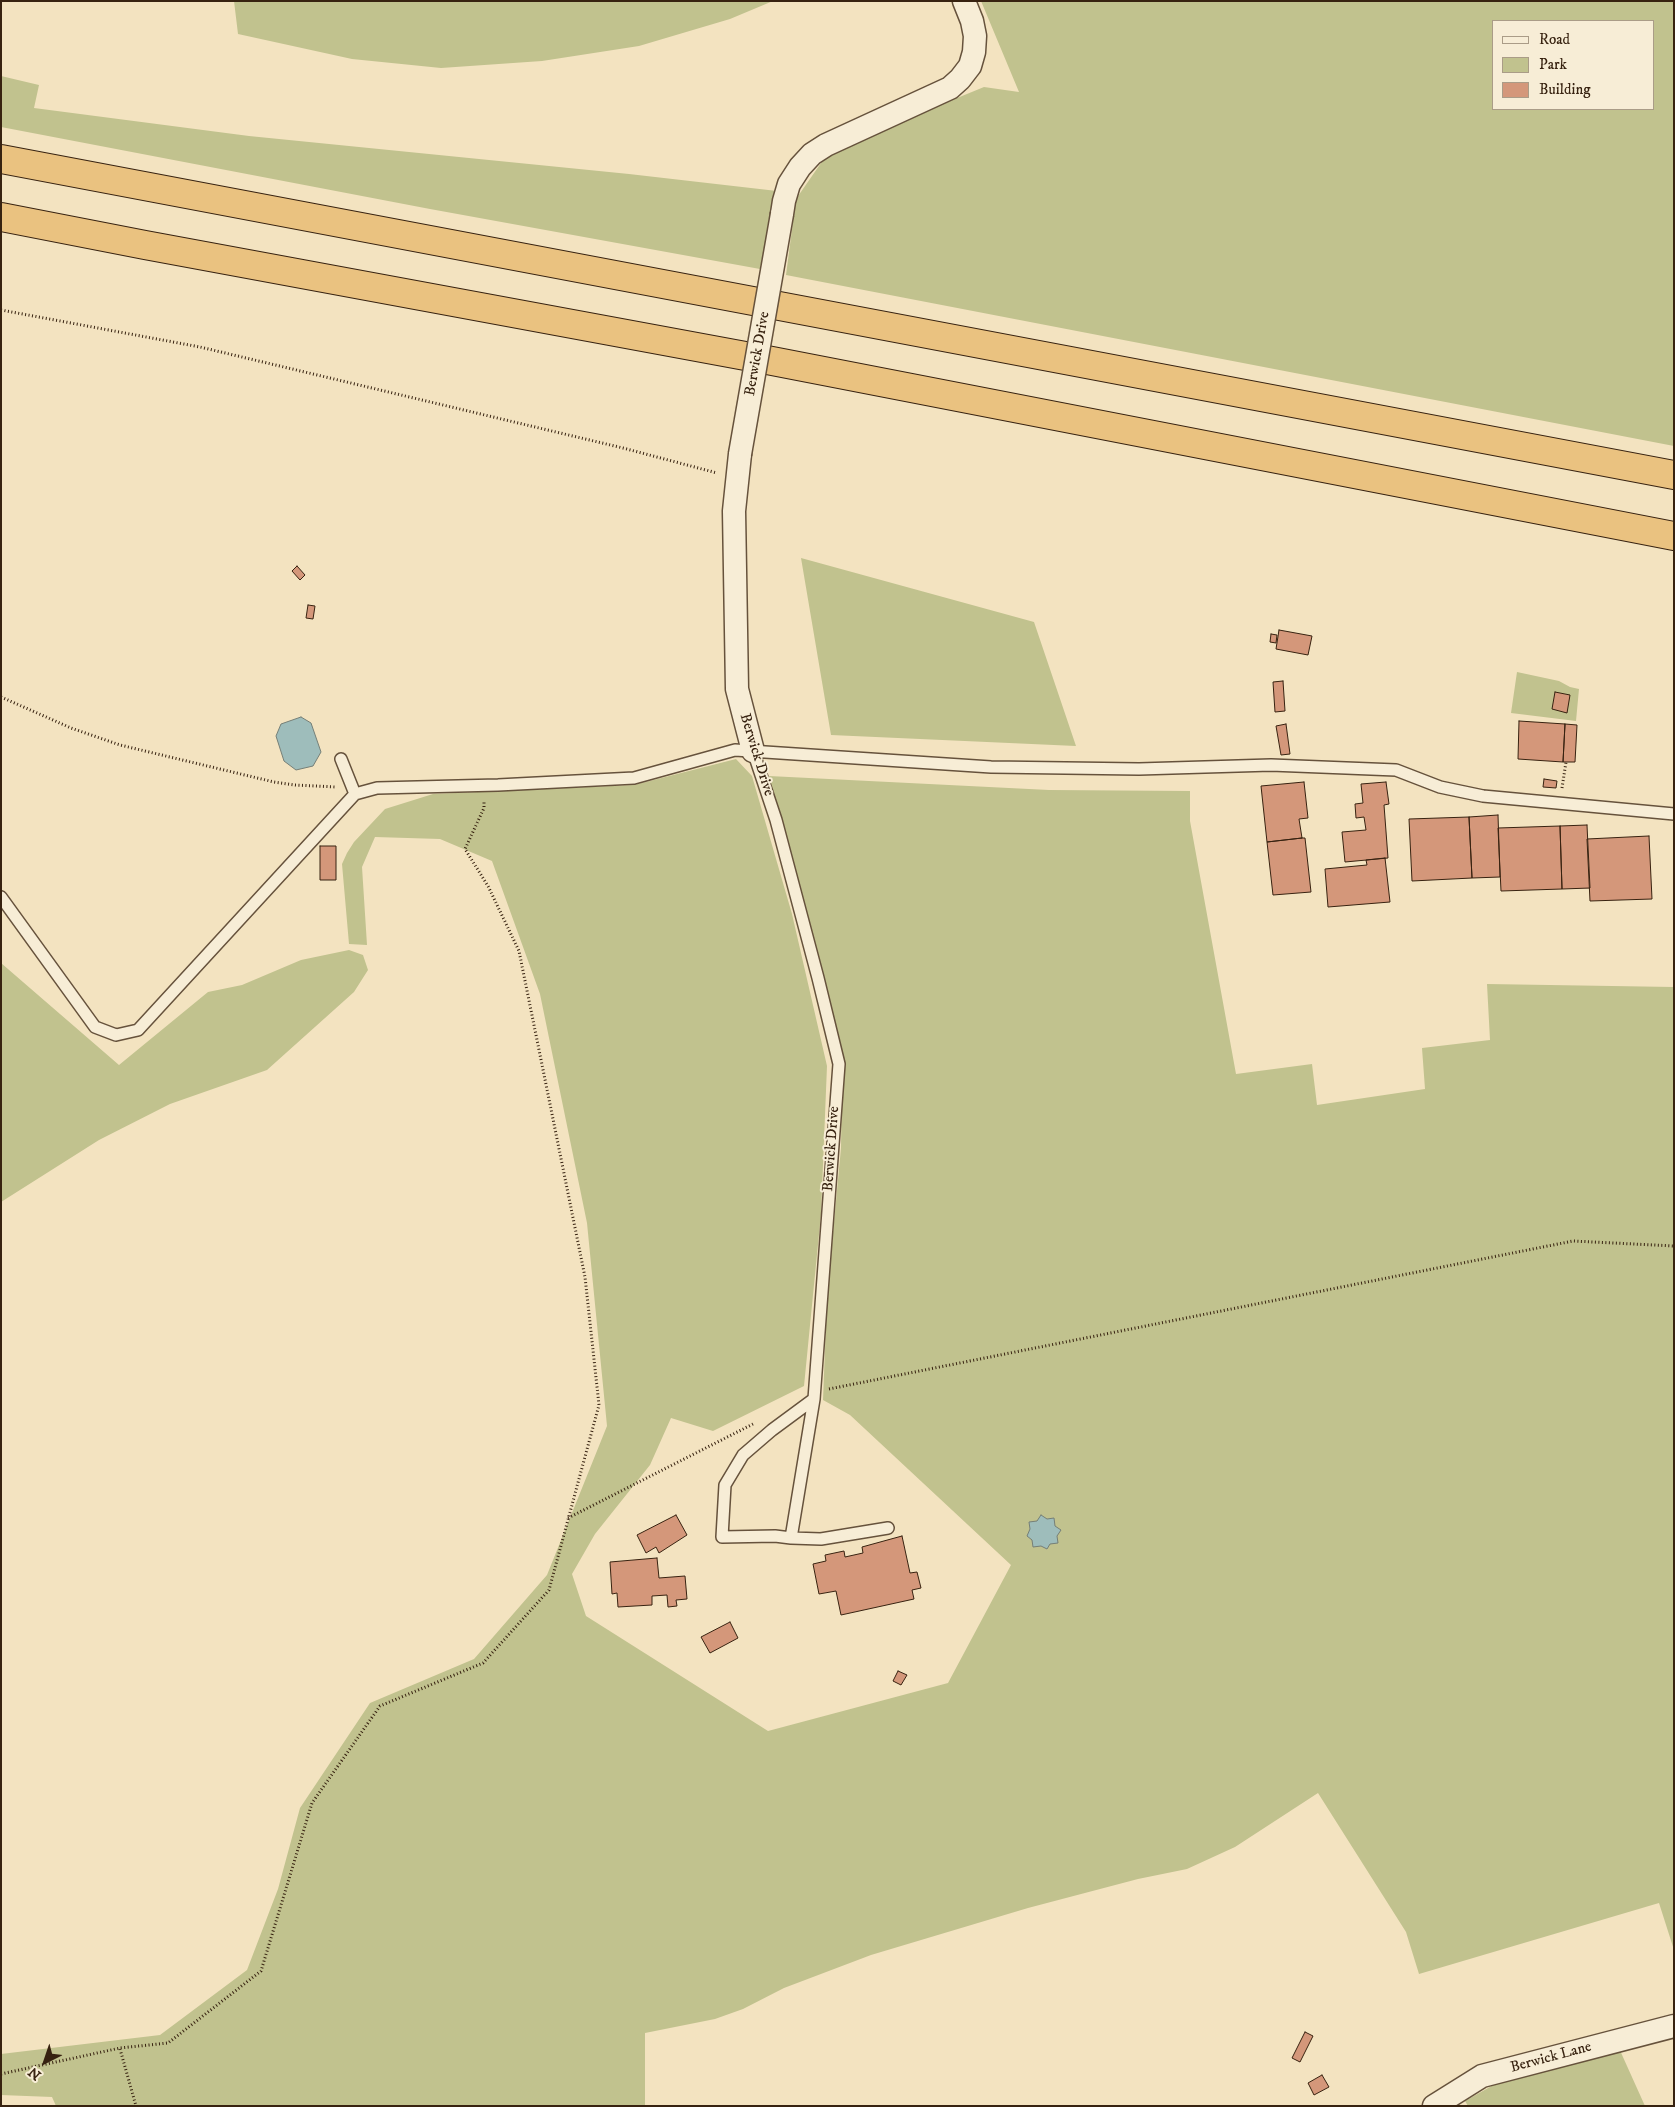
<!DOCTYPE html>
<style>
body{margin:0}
#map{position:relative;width:1675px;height:2107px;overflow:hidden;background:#f3e3c0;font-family:"IM FELL DW Pica",serif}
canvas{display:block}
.frame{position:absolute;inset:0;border:2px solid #372210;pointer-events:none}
.legend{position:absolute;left:1492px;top:20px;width:162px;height:90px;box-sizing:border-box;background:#f7edd6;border:1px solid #aa9c87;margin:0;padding:6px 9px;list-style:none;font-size:15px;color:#372210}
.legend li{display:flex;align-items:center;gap:10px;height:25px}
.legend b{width:25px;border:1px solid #aa9c87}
.north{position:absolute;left:20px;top:2037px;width:50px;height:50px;-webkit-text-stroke:4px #f7edd6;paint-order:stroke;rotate:221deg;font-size:14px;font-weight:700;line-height:20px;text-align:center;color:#372210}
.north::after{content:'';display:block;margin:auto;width:18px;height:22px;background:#372210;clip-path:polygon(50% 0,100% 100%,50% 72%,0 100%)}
</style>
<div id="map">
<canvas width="1675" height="2107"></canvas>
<div class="frame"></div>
<ul class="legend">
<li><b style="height:6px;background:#f7edd6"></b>Road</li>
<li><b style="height:14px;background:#c1c28e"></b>Park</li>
<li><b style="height:14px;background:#d4977a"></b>Building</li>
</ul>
<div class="north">N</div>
</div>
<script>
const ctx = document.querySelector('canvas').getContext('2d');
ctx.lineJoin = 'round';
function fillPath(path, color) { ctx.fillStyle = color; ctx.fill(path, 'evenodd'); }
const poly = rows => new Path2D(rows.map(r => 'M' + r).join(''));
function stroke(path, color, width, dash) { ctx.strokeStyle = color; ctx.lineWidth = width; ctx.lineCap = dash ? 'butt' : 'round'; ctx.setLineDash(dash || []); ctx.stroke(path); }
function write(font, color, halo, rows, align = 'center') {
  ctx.font = font + ' "IM FELL DW Pica",serif'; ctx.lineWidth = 4; ctx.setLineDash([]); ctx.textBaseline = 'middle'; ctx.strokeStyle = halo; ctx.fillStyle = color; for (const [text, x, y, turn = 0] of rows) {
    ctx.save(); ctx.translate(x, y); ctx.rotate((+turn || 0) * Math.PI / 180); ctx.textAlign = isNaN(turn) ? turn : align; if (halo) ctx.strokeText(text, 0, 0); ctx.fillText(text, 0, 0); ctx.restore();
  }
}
fillPath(poly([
 [234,1,773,1,730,19,639,46,542,61,441,68,352,59,238,34],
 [981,1,1674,1,1674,446,786,275,796,199,828,153,884,128,984,87,1019,92],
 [1494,21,1654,21,1654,109,1494,109],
 [1,76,39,85,34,108,249,136,629,174,777,191,760,269,430,209,1,127],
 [801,558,1034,622,1076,746,831,735],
 [1517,672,1559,681,1570,687,1579,689,1576,721,1511,713],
 [736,759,752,776,792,914,827,1066,821,1214,804,1386,713,1431,671,1418,650,1465,595,1534,572,1574,586,1616,768,1731,948,1683,1011,1565,850,1415,823,1400,827,1297,841,1148,842,1068,769,776,1049,790,1190,791,1190,821,1236,1074,1312,1064,1317,1105,1425,1089,1422,1048,1490,1040,1487,984,1674,987,1674,1950,1659,1903,1419,1974,1406,1932,1318,1793,1235,1847,1187,1869,1138,1879,1028,1908,871,1955,784,1988,743,2009,715,2019,645,2033,645,2106,56,2106,52,2097,1,2095,1,2054,160,2035,247,1970,278,1889,300,1808,370,1703,474,1659,547,1575,607,1426,587,1223,540,994,492,861,440,839,375,837,362,867,367,945,349,944,342,864,347,853,354,842,385,809,433,794,634,785],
 [349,950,363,955,368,970,354,992,267,1070,170,1104,99,1140,1,1202,1,963,119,1065,208,992,242,985,301,960],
 [1618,2046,1645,2106,1468,2106,1465,2101,1506,2078]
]), '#c1c28e');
const water = poly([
 [301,717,311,723,321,752,313,766,296,770,284,761,276,736,281,724,301,717],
 [1041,1515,1047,1519,1054,1518,1055,1526,1061,1530,1057,1536,1058,1543,1050,1544,1047,1549,1041,1546,1033,1547,1032,1540,1027,1536,1030,1529,1029,1522,1037,1521,1041,1515]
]);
fillPath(water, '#9ebdbb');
stroke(water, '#757f77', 1);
const building = poly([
 [297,566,305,575,300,580,292,571,297,566],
 [308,605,315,606,313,619,306,618,308,605],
 [1279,630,1312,636,1308,655,1276,649,1279,630],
 [1271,634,1277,635,1276,643,1270,642,1271,634],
 [1283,681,1285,711,1275,712,1273,682,1283,681],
 [1555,692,1570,695,1567,713,1552,709,1555,692],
 [1519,721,1565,724,1563,762,1518,759,1519,721],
 [1286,724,1290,754,1281,755,1276,726,1286,724],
 [1565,724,1577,725,1575,762,1563,762,1565,724],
 [1544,779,1557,781,1556,788,1543,787,1544,779],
 [1304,782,1308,818,1299,819,1302,838,1267,842,1261,786,1304,782],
 [1386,782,1389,804,1384,805,1388,858,1345,862,1342,832,1366,830,1364,817,1356,818,1355,804,1363,803,1361,784,1386,782],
 [1498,815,1500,877,1472,878,1469,817,1498,815],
 [1469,817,1472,878,1412,881,1409,819,1469,817],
 [1587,825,1590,888,1562,889,1560,826,1587,825],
 [1560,826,1562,889,1501,891,1498,828,1560,826],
 [1649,836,1652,899,1590,901,1587,839,1649,836],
 [1302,838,1305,838,1311,892,1273,895,1267,842,1302,838],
 [320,846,336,846,336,880,320,880,320,846],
 [1385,858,1390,902,1328,907,1325,869,1367,865,1366,860,1385,858],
 [676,1515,687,1535,659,1553,656,1547,646,1553,637,1535,676,1515],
 [902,1536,910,1573,917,1572,921,1588,912,1590,914,1599,841,1615,836,1591,819,1594,813,1564,826,1561,825,1555,844,1551,845,1557,863,1553,862,1547,902,1536],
 [657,1558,659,1578,685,1576,687,1599,676,1600,677,1606,668,1607,667,1595,652,1596,652,1605,618,1607,617,1593,612,1594,610,1562,657,1558],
 [730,1622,738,1638,710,1653,701,1637,730,1622],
 [898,1671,907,1675,901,1685,893,1681,898,1671],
 [1305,2032,1313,2036,1300,2062,1292,2058,1305,2032],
 [1322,2075,1329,2087,1314,2095,1308,2083,1322,2075]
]);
fillPath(building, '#d4977a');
stroke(building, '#372210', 1);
const lane = poly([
 [753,751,776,820,818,978,839,1064,814,1399,791,1538,775,1536,722,1537,725,1485,743,1455,772,1430,814,1399],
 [341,759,355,794],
 [1,897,95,1027,116,1035,138,1030,355,794,377,788,498,785,634,778,735,750,991,767,1139,769,1271,765,1396,770,1440,787,1483,796,1674,814],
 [791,1538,821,1539,888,1528]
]);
const street = poly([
 [782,214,784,201,789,184,800,167,812,154,826,145,950,88,960,79,970,66,974,52,975,36,972,21,964,1],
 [740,454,734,511,737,689,753,751],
 [1434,2106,1482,2076,1674,2026]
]);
const highway = poly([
 [1,159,1674,475],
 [1,217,145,245,767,360,1674,536]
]);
stroke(lane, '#66523c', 14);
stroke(street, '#66523c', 25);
stroke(highway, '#372210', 30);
stroke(poly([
 [1,310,200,347,623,448,717,473],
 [1,697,71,728,120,745,274,782,295,785,336,787],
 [1562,788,1566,762],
 [829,1389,1573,1241,1674,1246],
 [568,1518,753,1424],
 [120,2049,136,2106],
 [1,2074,120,2048,168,2043,261,1971,312,1803,380,1706,483,1663,549,1590,599,1405,585,1277,519,951,488,886,465,849,484,808,484,801]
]), '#372210', 3, [1, 2.5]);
stroke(lane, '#f7edd6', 11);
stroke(street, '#f7edd6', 22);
stroke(highway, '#eac280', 28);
const streetBridge = poly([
 [740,454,782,214]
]);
stroke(streetBridge, '#66523c', 25, []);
stroke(streetBridge, '#f7edd6', 22);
write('15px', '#372210', '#f7edd6', [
 ["Berwick Drive",758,354,-80],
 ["Berwick Drive",756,755,73],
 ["Berwick Drive",832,1149,-86],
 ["Berwick Lane",1551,2058,-15]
]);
</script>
